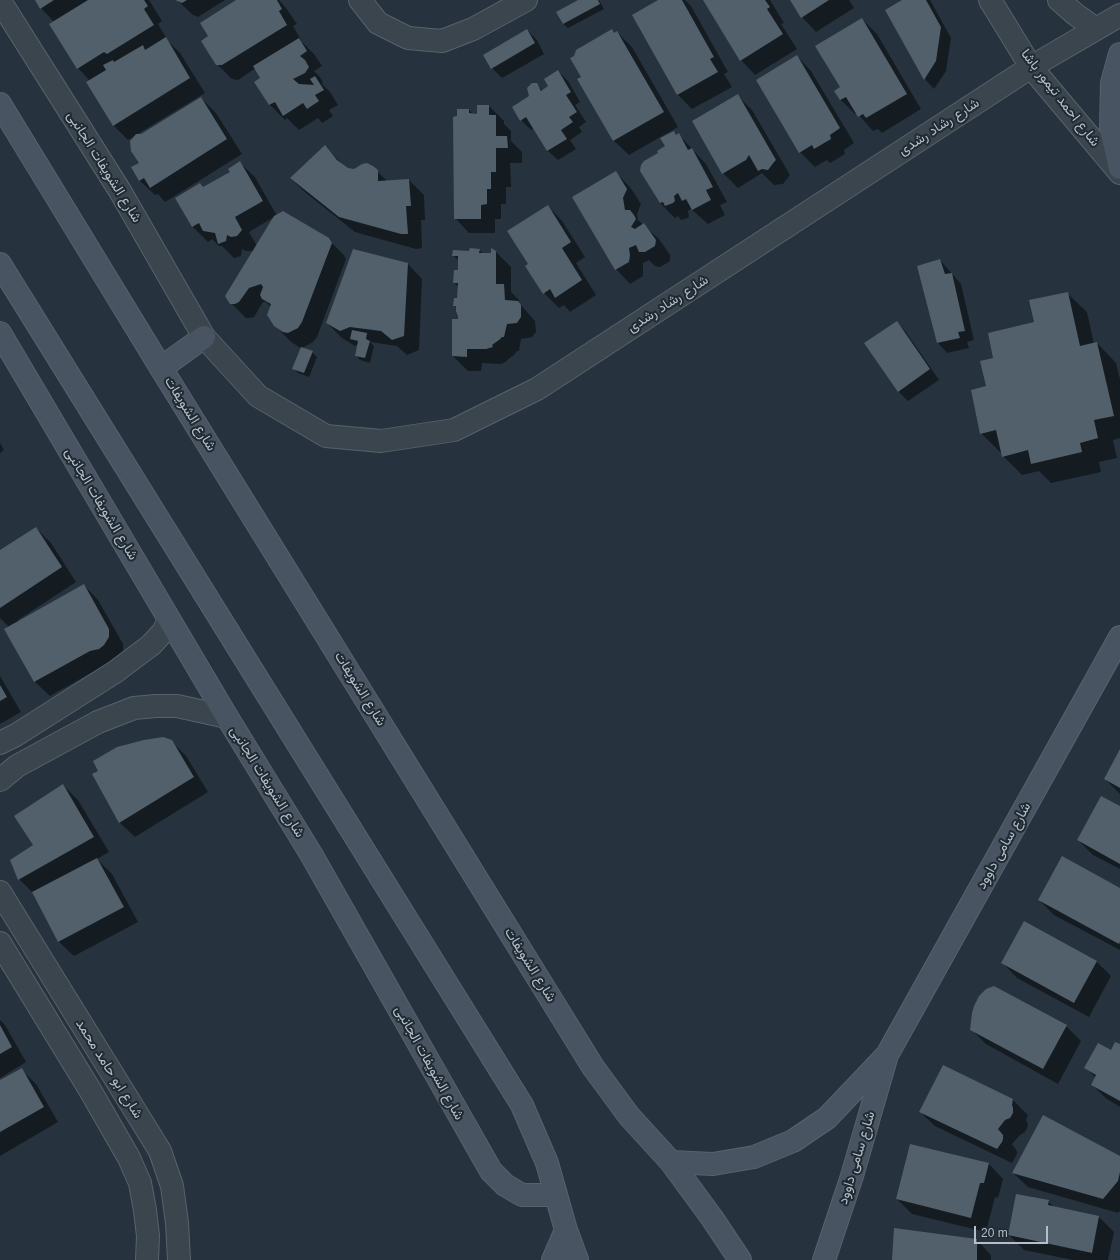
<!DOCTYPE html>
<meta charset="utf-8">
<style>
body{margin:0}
#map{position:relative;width:1120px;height:1260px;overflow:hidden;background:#26333e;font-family:Helvetica,sans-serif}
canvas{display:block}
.scale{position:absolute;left:974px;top:1226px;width:74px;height:18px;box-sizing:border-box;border:2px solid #b6bfc9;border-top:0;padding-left:5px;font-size:12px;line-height:14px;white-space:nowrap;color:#b6bfc9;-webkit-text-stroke:3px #1f2a33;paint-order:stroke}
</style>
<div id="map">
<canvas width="1120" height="1260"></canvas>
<div class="scale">20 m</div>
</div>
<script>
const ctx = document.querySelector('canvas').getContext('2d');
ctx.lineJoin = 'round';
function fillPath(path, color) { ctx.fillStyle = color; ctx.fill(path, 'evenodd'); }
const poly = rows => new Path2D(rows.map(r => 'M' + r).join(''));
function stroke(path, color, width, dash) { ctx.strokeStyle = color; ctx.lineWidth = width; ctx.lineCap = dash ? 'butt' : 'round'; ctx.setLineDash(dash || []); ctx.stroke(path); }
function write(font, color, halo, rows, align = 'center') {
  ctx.font = font + ' Helvetica,Vazirmatn,sans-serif'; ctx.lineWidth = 4; ctx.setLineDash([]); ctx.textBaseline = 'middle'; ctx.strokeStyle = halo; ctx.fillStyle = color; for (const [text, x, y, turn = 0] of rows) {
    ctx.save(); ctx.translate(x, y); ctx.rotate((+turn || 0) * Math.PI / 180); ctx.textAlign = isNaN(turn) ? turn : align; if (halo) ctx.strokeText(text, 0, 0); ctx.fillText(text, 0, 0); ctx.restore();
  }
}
fillPath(poly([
 [36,0,149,0,162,21,158,24,168,41,180,53,205,93,136,135,141,135,201,98,216,113,242,154,165,202,158,194,155,195,140,181,132,167,140,163,135,136,128,140,113,125,90,81,78,68,54,22,41,8],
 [177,0,225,0,198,17,193,15],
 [237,0,279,0,286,8,297,24,293,26,301,40,300,40,314,54,322,66,314,71,319,76,323,82,322,84,330,92,338,105,329,110,333,116,322,123,318,118,299,130,287,118,285,120,270,105,256,82,262,78,256,68,238,80,232,79,217,64,210,36],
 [580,0,599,0,604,9,568,28,563,24,557,13],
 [660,0,685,0,691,6,728,72,724,74,732,87,692,109,677,94],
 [704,0,770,0,784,23,781,24,797,49,755,75,741,60],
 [791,0,849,0,854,8,816,32,802,17],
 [905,0,930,0,951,38,946,71,934,89,925,79,886,10],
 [862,19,877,34,921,109,882,133,878,129,873,131,857,113,855,114,840,99,841,88],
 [527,30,537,40,544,54,502,78,492,68],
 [612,31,615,34,617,32,632,47,678,127,629,155,614,141,578,79,582,77,575,56],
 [797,56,811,71,854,143,844,150,845,154,830,163,827,160,815,167,800,152],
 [558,71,568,81,580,102,575,105,586,122,579,127,582,132,570,140,576,149,558,160,548,151,534,128,531,130,521,120,536,84,543,91,550,86],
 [737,95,752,110,790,175,783,184,774,185,762,173,738,188,723,173],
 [489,106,504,121,504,124,511,131,511,141,522,152,522,163,510,163,511,187,506,187,506,204,501,204,501,219,495,219,495,233,469,233,455,218,469,110,473,114,478,115],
 [674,132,677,136,679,135,706,164,727,202,720,205,725,215,708,224,691,209,688,211,689,216,688,218,681,220,678,216,675,218,660,203,659,154,666,147],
 [325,146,343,165,348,169,377,171,387,181,409,180,424,195,425,220,421,220,422,248,416,249,355,232,306,193,291,179],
 [240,163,255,177,277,216,328,239,343,254,346,259,317,337,313,342,302,348,299,347,290,341,275,325,271,307,266,302,263,302,254,317,250,318,246,318,231,303,254,251,246,251,242,249,241,256,234,258,222,246,219,246,212,239,208,242,193,227,176,198,200,184,204,188,231,173],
 [274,217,257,246,249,232],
 [615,172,630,187,641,204,637,214,638,220,659,239,670,255,670,261,660,267,655,266,649,260,643,263,643,276,630,284,616,269],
 [548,206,562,221,585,257,576,263,596,295,570,312,564,305,559,308,544,293],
 [479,250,484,254,492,254,496,252,511,267,511,292,519,300,519,303,535,321,536,332,532,337,521,339,519,351,517,351,514,355,507,360,507,361,501,364,482,363,481,371,468,371,453,356,459,320,458,309,454,305,458,299,459,287,454,283,459,271,459,261,453,255],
 [940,260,961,284,974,340,967,342,969,348,947,353,938,343],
 [408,264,422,279,419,350,407,355,397,346,370,342,374,346,370,363,360,360,356,356,358,344,355,346,342,338,327,323],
 [1067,293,1087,312,1094,344,1097,343,1116,363,1120,379,1120,438,1113,440,1117,458,1099,462,1101,472,1051,483,1039,471,1022,475,1003,456,1002,452,1001,453,981,433,987,387,995,358],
 [897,322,906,332,939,380,908,401,898,391],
 [312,352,317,357,309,377,298,373,294,369],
 [0,443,4,450,0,453],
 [36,528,51,543,76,582,18,620,19,622,84,585,98,600,123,644,123,652,114,663,105,665,50,696,35,682,6,629,9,627,0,618,0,551],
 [0,676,21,712,0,724],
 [171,741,186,756,208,792,135,837,120,823,93,774],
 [1120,751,1120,794,1105,779],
 [63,785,78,800,109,852,97,859,112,874,138,922,74,956,59,942,34,894,19,879],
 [1120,807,1120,869,1093,855,1078,840],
 [1120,889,1120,950,1054,915,1039,900],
 [1096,961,1111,976,1089,1017,1017,978,1003,963],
 [0,1020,5,1025,26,1062,0,1078],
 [1066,1026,1081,1041,1058,1084,986,1044,971,1029],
 [1120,1045,1120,1107,1107,1099,1092,1085,1096,1078,1085,1067],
 [21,1069,36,1084,58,1122,0,1156,0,1082],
 [1013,1100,1028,1115,1026,1120,1028,1124,1027,1128,1025,1132,1020,1135,1012,1144,1017,1151,1017,1154,1012,1163,935,1126,920,1112],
 [1120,1157,1120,1211,1118,1213,1028,1187,1013,1173],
 [989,1164,1003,1179,998,1198,995,1197,986,1232,912,1214,897,1199],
 [1048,1201,1055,1208,1099,1217,1114,1232,1108,1260,1073,1260,1024,1250,1009,1235],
 [977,1240,991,1255,991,1260,893,1260]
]), '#0007');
fillPath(poly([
 [35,0,54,0,40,9],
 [88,0,144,0,148,6,144,9,154,25,107,54,104,52,77,69,49,24],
 [175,0,187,0,182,3],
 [236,0,277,0,282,9,279,11,287,25,222,65,216,65,201,41,208,36,200,23],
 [578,0,598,0,600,4,563,24,556,12],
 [658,0,682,0,714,57,710,59,718,72,677,95,632,15],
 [703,0,765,0,770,7,767,9,783,34,740,61],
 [790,0,829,0,801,18],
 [902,0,926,0,941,27,936,61,924,80,885,10],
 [862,18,907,94,866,118,863,114,858,117,846,97,840,100,834,91,840,87,815,46],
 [527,29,535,43,491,69,483,55],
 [612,29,614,33,617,31,664,112,613,141,577,79,581,77,570,58,574,56,576,50],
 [166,37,190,78,113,126,86,82,106,70,103,65,113,60,114,62,143,45,145,50],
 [299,38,307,51,300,56,305,60,309,67,305,73,293,79,299,84,314,85,310,79,315,76,324,90,315,95,319,101,307,109,303,103,283,116,275,102,269,105,254,82,260,78,253,66],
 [797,55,840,128,830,135,831,139,814,149,812,145,799,153,756,80],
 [558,70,571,92,566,95,577,112,569,117,573,122,561,130,567,139,547,151,526,117,520,121,512,107,529,96,527,88,532,83,537,83,541,91,548,86,544,79],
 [738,94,776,160,774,162,768,170,762,169,758,171,749,155,746,160,722,174,692,121],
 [201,97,227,139,150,188,144,178,139,181,131,167,139,163,131,151,130,141,136,134,141,134],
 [477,105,489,105,489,115,496,115,496,136,507,136,508,148,496,148,496,172,491,172,491,189,487,189,487,204,481,205,481,219,454,219,453,117,457,116,457,109,469,109,469,113,477,114],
 [674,131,676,135,679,133,688,150,692,148,713,187,706,190,711,200,692,210,686,199,682,201,678,193,674,196,675,201,673,203,665,206,663,202,660,203,640,171,641,165,644,161,658,153,657,151,665,146,660,138],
 [325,145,337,160,348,168,354,169,362,164,367,163,373,166,378,170,378,181,409,179,411,206,406,206,408,234,401,234,339,217,290,178],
 [240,161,263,201,235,217,242,230,237,236,231,237,227,235,226,241,218,244,215,233,203,231,199,223,192,227,175,198,200,183,203,187,230,172,228,169],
 [616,171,627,189,623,198,625,210,630,210,634,215,636,219,631,227,635,229,644,223,656,240,655,246,645,252,639,252,636,245,629,248,630,255,629,262,615,270,572,197],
 [548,205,571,242,562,248,582,280,555,298,550,289,543,294,525,266,528,264,507,231],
 [283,211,329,238,332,243,302,322,298,328,288,333,283,332,274,326,267,315,271,304,262,299,260,295,263,287,261,284,249,288,239,302,235,304,230,304,225,296,274,216],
 [470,248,480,249,479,253,491,253,491,248,496,251,496,284,504,284,505,300,518,301,521,305,521,317,517,323,507,324,504,337,502,337,499,340,492,345,493,347,486,349,467,349,467,357,452,356,452,319,458,319,458,316,456,311,456,306,453,306,454,298,457,298,458,283,453,283,454,270,458,270,458,256,452,256,453,250,469,251],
 [353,249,408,263,404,336,392,340,381,331,350,327,340,331,326,323],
 [940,259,945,274,952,273,965,331,958,332,960,338,937,343,917,266],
 [1068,292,1080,346,1097,342,1114,416,1094,420,1098,438,1080,443,1082,452,1031,464,1028,450,1002,457,996,430,980,434,971,390,986,386,980,361,993,358,988,333,1034,322,1029,300],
 [897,321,930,369,898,392,864,343],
 [352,330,367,333,366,339,370,341,365,358,355,356,358,341,350,339],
 [301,347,313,351,304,373,292,369],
 [36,527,62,567,0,608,0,550],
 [84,584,109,629,109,637,104,645,99,649,90,651,34,682,4,629],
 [0,685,7,697,0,701],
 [163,737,172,740,194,777,119,823,92,774,98,771,93,761,117,747,144,740],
 [1120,749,1120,788,1104,779],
 [63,784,94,837,18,880,10,860,33,845,14,816],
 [1101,796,1120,806,1120,864,1077,840],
 [1062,856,1120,888,1120,942,1119,944,1038,900],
 [97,858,124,907,58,942,32,892],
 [1024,921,1097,961,1074,1003,1001,963],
 [994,986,1067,1025,1043,1069,970,1030,972,1013,974,1006,979,996,986,989],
 [0,1025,12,1047,0,1054],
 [1115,1042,1120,1044,1120,1101,1091,1085,1096,1075,1084,1068,1098,1043,1111,1050],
 [943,1065,1013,1099,1012,1105,1013,1108,1013,1113,1010,1118,1005,1120,998,1129,1003,1135,1003,1139,1002,1142,997,1149,919,1112],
 [22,1068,44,1107,0,1132,0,1080],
 [1043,1115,1120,1156,1120,1172,1118,1181,1103,1199,1012,1173],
 [910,1144,989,1163,984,1183,980,1183,971,1218,896,1199],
 [1016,1194,1049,1200,1048,1205,1099,1216,1092,1253,1008,1235],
 [894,1228,977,1239,977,1260,892,1260]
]), '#51606b');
const street = poly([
 [360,0,378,23,408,38,442,41,473,29,526,0],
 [990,0,1031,67,1120,173],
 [1059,0,1075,14,1096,29],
 [0,1,120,191,204,337,258,396,326,436,381,441,454,430,537,389,1031,67,1120,15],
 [0,743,16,735,115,672,151,645,163,632,169,620],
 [0,780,17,766,98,722,134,708,156,706,177,706,227,717],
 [0,892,160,1151,172,1186,177,1223,179,1260],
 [0,943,90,1090,129,1158,140,1183,145,1210,148,1236,147,1260]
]);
const secondary = poly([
 [1120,54,1112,83,1111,129,1120,168],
 [0,104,161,368,593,1067,629,1116,671,1162,712,1218,740,1260],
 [0,264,522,1105,547,1163,566,1230,577,1260],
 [0,333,227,717,311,854,491,1171,505,1185,522,1195,556,1195],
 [161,368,204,337],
 [671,1162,713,1164,754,1157,793,1141,827,1118,886,1056],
 [553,1260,566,1230],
 [824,1260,852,1176,887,1055,1120,637]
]);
stroke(street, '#58626c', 24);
stroke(secondary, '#58626c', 24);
stroke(street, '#3a454e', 22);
stroke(secondary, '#485461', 22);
write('14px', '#b6bfc9', '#1f2a33', [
 ["شارع احمد تيمور باشا",1060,98,52],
 ["شارع رشاد رشدى",939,127,-33],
 ["شارع الشويفات الجانبى",104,167,58],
 ["شارع رشاد رشدى",668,304,-33],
 ["شارع الشويفات",190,414,58],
 ["شارع الشويفات الجانبى",101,504,59],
 ["شارع الشويفات",360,689,58],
 ["شارع الشويفات الجانبى",267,782,58],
 ["شارع سامى داوود",1004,846,-61],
 ["شارع الشويفات",530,965,58],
 ["شارع الشويفات الجانبى",429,1063,61],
 ["شارع ابو حامد محمد",109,1069,58],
 ["شارع سامى داوود",857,1158,-73]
]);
</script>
